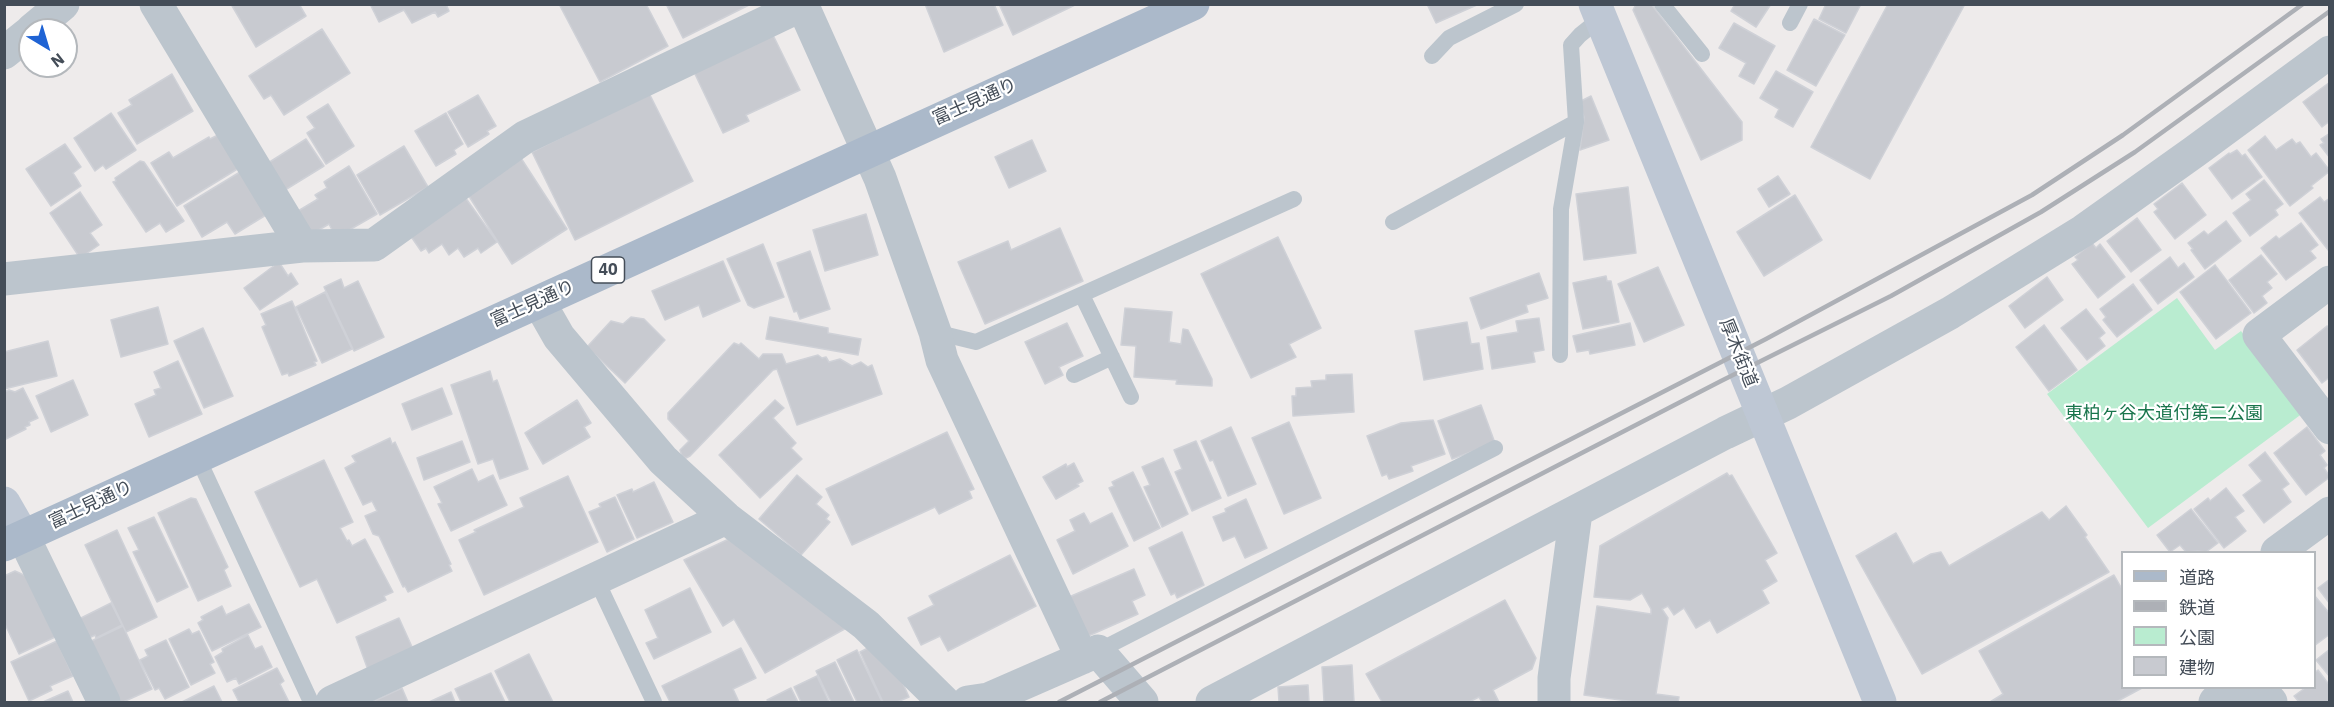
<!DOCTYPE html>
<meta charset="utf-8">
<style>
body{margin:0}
#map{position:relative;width:2334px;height:707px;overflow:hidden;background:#eeebeb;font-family:"IBM Plex Sans","Noto Sans JP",sans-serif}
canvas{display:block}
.frame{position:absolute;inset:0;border:6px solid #444d58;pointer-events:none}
.legend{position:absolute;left:2121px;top:551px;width:195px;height:138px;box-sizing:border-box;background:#fff;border:2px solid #b4b8bc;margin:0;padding:8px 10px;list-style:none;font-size:18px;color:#444d58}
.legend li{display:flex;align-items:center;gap:12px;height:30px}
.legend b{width:30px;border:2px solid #b4b8bc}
.north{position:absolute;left:18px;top:18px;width:60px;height:60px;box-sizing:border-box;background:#fff;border:2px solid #b4b8bc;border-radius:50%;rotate:142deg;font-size:16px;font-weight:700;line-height:24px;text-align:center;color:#444d58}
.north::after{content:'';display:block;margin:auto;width:21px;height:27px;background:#1f63d4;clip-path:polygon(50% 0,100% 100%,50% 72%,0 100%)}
</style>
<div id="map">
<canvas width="2334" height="707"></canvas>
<div class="frame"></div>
<ul class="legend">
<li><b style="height:8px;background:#abb9ca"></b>道路</li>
<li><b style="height:8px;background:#adb0b6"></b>鉄道</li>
<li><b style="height:16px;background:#b9ecd0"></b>公園</li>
<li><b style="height:16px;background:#c8cad0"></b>建物</li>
</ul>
<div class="north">N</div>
</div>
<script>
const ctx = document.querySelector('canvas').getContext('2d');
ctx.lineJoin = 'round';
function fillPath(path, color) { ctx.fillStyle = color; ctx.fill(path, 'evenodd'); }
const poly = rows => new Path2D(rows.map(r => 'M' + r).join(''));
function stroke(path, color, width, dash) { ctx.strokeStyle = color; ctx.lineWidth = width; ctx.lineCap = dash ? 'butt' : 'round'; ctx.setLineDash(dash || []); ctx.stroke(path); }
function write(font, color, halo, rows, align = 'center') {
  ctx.font = font + ' "IBM Plex Sans","Noto Sans JP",sans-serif'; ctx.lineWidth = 4.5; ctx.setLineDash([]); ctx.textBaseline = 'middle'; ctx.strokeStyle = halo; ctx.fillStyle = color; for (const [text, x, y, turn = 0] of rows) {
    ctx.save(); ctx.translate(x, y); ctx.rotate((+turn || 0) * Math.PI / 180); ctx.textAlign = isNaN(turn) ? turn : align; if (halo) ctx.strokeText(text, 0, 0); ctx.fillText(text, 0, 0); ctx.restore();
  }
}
fillPath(poly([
 [2177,298,2215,350,2241,331,2303,413,2148,528,2047,394]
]), '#b9ecd0');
const building = poly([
 [231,4,299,4,306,16,256,47,231,4],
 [370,4,446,4,449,11,438,17,435,12,412,23,404,10,379,22,370,4],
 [559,4,646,4,668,46,600,82,559,4],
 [666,4,751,4,683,38,666,4],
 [925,4,994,4,1003,25,944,52,925,4],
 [999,4,1077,4,1013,35,999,4],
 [1427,4,1479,4,1436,23,1427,4],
 [1636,4,1651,4,1742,122,1742,140,1701,160,1633,10,1636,4],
 [1735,4,1771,4,1756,27,1731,11,1735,4],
 [1826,4,1861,4,1846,33,1819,19,1826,4],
 [1888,4,1965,4,1870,179,1811,147,1888,4],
 [1814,19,1845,35,1816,86,1787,70,1814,19],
 [1734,23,1775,46,1754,84,1739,76,1746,63,1719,48,1734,23],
 [322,29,350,73,284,115,271,95,264,99,249,76,322,29],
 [773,35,800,90,746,115,749,121,723,133,694,72,773,35],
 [1776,71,1813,92,1793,127,1775,117,1779,109,1760,98,1776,71],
 [172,74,193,111,137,144,118,113,132,105,129,100,172,74],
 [2330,82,2330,121,2322,127,2303,102,2330,82],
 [649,93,693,181,575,240,532,152,649,93],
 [478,95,496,126,487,131,489,134,468,147,448,112,478,95],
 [1591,96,1609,140,1580,150,1584,117,1579,102,1591,96],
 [328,104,354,146,326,164,307,133,315,128,307,117,328,104],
 [111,113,136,150,106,169,103,165,95,171,74,138,111,113],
 [446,113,463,144,454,150,456,154,436,166,415,131,446,113],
 [2330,133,2330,158,2320,145,2324,143,2321,139,2330,133],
 [218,135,239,168,177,206,151,163,169,152,173,158,209,137,210,139,218,135],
 [2265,136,2276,150,2292,139,2296,144,2300,142,2311,157,2316,153,2330,171,2311,186,2313,188,2290,206,2248,150,2265,136],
 [306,139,324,166,285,190,268,163,306,139],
 [1032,140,1046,171,1009,188,995,157,1032,140],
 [65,144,81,167,73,173,81,186,51,206,26,169,65,144],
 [404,146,428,187,380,215,357,175,404,146],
 [2237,150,2242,156,2245,154,2262,177,2232,199,2209,168,2229,153,2230,154,2237,150],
 [519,155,567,229,512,264,465,190,519,155],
 [140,161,144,162,184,221,166,232,160,223,146,232,113,182,116,181,115,178,140,161],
 [349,166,377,214,344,233,334,234,329,224,312,234,298,211,318,199,315,195,327,188,324,182,349,166],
 [240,172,266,215,235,234,227,222,202,237,184,206,240,172],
 [1778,176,1790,194,1769,207,1758,189,1778,176],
 [2264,180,2283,204,2275,210,2278,215,2250,236,2233,213,2251,200,2246,194,2264,180],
 [2182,183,2206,215,2175,239,2154,212,2158,209,2154,204,2182,183],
 [1628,187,1636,253,1584,260,1576,194,1628,187],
 [80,192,102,225,90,233,99,245,80,258,50,213,80,192],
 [1795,195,1822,240,1764,276,1737,232,1795,195],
 [465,197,497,242,481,253,478,248,464,257,458,248,449,255,442,244,429,253,426,248,421,251,410,235,465,197],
 [2320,197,2324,202,2330,198,2329,251,2299,213,2320,197],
 [866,214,878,255,825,271,813,230,866,214],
 [2137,218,2161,250,2131,272,2107,241,2137,218],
 [2226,221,2241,241,2205,269,2191,250,2193,249,2188,243,2204,231,2208,235,2226,221],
 [2301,223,2318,245,2310,251,2316,258,2286,280,2261,248,2276,236,2279,239,2301,223],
 [1060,228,1083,281,985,324,958,262,1008,241,1011,250,1060,228],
 [1278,237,1321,328,1289,344,1296,357,1251,378,1201,274,1278,237],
 [2092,243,2096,248,2100,244,2125,277,2098,298,2072,264,2078,260,2075,257,2092,243],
 [763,244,784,297,754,308,748,305,727,259,763,244],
 [810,251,830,309,800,319,797,311,794,312,777,263,810,251],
 [2261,255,2277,274,2267,282,2272,288,2262,296,2267,303,2254,313,2229,280,2261,255],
 [2170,257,2178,268,2184,263,2194,277,2158,304,2140,280,2170,257],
 [723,261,740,301,703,317,699,305,665,320,652,291,723,261],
 [279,262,288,276,291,273,298,284,260,310,244,288,279,262],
 [2215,265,2251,313,2216,339,2180,292,2215,265],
 [1658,267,1684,325,1644,342,1618,284,1658,267],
 [1539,273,1548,298,1526,305,1528,312,1481,329,1470,298,1539,273],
 [1606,276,1607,281,1611,281,1619,322,1583,329,1573,283,1606,276],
 [2047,277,2063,300,2025,328,2009,306,2047,277],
 [341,279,344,288,358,281,384,337,354,351,324,287,341,279],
 [2133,284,2152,310,2117,337,2103,320,2106,317,2100,309,2133,284],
 [325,292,352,349,322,363,296,307,325,292],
 [292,301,317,361,314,362,316,365,289,376,288,373,282,375,262,327,266,325,261,314,292,301],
 [158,307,168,344,121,357,111,320,158,307],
 [1125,308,1172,312,1169,342,1181,344,1183,329,1188,330,1212,379,1212,386,1176,384,1177,380,1134,377,1136,346,1121,345,1125,308],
 [2086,309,2105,333,2099,338,2105,346,2087,360,2061,328,2086,309],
 [631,317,644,319,665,340,625,383,587,347,611,321,623,324,631,317],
 [770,317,828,328,828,333,861,339,858,355,766,339,770,317],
 [1539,318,1544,350,1533,352,1535,362,1492,369,1487,337,1518,332,1516,321,1539,318],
 [1467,322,1471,344,1479,343,1483,369,1424,380,1415,331,1467,322],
 [1067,323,1083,356,1059,367,1063,375,1045,384,1025,342,1067,323],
 [1630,323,1635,345,1590,354,1589,350,1577,352,1573,336,1630,323],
 [2044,325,2077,370,2049,391,2016,347,2044,325],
 [2327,326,2330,330,2330,377,2322,383,2297,350,2327,326],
 [203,328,233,396,204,408,174,341,203,328],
 [48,341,57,376,4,389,4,352,48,341],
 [734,343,739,345,741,343,759,359,763,354,782,354,786,364,818,355,822,358,826,357,829,362,840,359,852,366,861,362,868,367,872,365,882,394,797,425,777,369,773,370,690,456,686,458,682,456,680,450,689,441,668,419,668,413,734,343],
 [178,361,202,414,149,437,135,404,156,395,154,390,161,388,154,372,178,361],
 [490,371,493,382,497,380,528,469,500,479,493,459,478,464,451,385,490,371],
 [1352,374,1354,412,1293,416,1292,396,1296,396,1296,388,1312,387,1311,381,1326,380,1326,375,1352,374],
 [73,380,88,415,51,432,36,396,73,380],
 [23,388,38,418,29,422,30,425,25,427,26,429,4,440,4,392,9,390,15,392,23,388],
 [442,388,452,414,412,430,402,404,442,388],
 [577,400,591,423,584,427,590,437,543,464,525,433,577,400],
 [775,400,784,408,773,418,796,443,791,448,802,459,760,498,719,455,775,400],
 [1481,405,1495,443,1452,459,1438,421,1481,405],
 [1433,420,1445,454,1411,466,1413,471,1389,479,1387,474,1382,476,1367,436,1401,423,1433,420],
 [1289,422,1321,498,1284,514,1252,438,1289,422],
 [1231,427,1256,484,1228,496,1213,460,1210,461,1201,441,1231,427],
 [2307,427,2325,451,2320,455,2327,465,2324,468,2330,477,2306,495,2274,453,2307,427],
 [947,432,974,489,969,491,972,498,939,514,935,507,852,545,826,489,947,432],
 [390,438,392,444,395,442,451,564,449,565,452,571,408,592,405,586,403,587,379,536,373,534,365,516,377,511,372,501,363,505,345,468,356,462,352,456,390,438],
 [462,441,470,462,424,480,417,458,462,441],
 [1196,441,1221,498,1192,511,1175,472,1182,469,1174,450,1196,441],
 [2265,452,2289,484,2282,489,2291,502,2264,523,2243,495,2262,481,2249,465,2265,452],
 [1163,458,1188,514,1162,527,1144,487,1150,485,1142,467,1163,458],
 [324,460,353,522,340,528,347,541,349,540,352,546,365,539,393,592,384,596,386,600,337,623,317,579,300,587,255,492,324,460],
 [1074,463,1083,481,1077,484,1079,486,1056,499,1043,477,1066,464,1067,467,1074,463],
 [472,469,478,482,493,475,507,505,451,531,438,504,442,503,434,487,472,469],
 [1133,472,1160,528,1134,541,1109,488,1114,486,1112,482,1133,472],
 [1727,473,1729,476,1732,475,1777,553,1765,560,1777,581,1762,590,1769,603,1717,633,1710,620,1696,628,1684,608,1674,615,1668,606,1662,609,1668,618,1656,694,1679,697,1678,702,1635,702,1584,695,1597,606,1651,614,1651,609,1642,593,1630,600,1594,597,1600,546,1727,473],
 [797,475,822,497,816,504,829,515,826,519,830,522,801,555,759,519,797,475],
 [568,476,598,542,484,595,459,540,476,532,474,530,524,507,520,498,568,476],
 [654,482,673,522,637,538,617,495,632,489,633,492,654,482],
 [2226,488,2244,511,2235,517,2246,531,2224,548,2194,509,2208,498,2210,501,2226,488],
 [615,497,634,539,607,552,589,512,601,507,599,504,615,497],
 [191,498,196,499,228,567,224,570,231,586,198,601,158,513,191,498],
 [1246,499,1267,548,1245,558,1235,536,1223,541,1213,517,1226,512,1225,509,1246,499],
 [2066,506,2087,535,2085,537,2109,572,1922,674,1856,556,1896,533,1913,564,1931,554,1941,552,1949,566,2042,512,2049,520,2066,506],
 [2191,509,2218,543,2206,552,2198,551,2186,552,2180,545,2170,552,2157,535,2191,509],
 [1084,513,1090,524,1112,513,1128,546,1073,574,1057,540,1075,531,1070,520,1084,513],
 [154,517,188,587,157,602,133,552,139,550,128,528,154,517],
 [117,530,157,617,126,632,85,545,117,530],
 [1182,532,1204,585,1177,598,1175,593,1171,595,1149,548,1182,532],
 [731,538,850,626,765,673,734,619,723,626,684,560,731,538],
 [1010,555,1036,606,948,651,940,636,921,645,908,618,934,605,929,596,1010,555],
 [1134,569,1145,595,1132,601,1138,614,1086,637,1069,597,1134,569],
 [15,571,26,576,55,637,19,654,4,622,4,576,15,571],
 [2114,575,2122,589,2122,688,2142,688,2116,702,1990,702,2003,694,1979,651,2114,575],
 [2330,579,2330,604,2318,588,2330,579],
 [690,588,711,632,654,659,646,643,658,638,645,610,690,588],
 [2314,595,2330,614,2330,634,2314,646,2314,595],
 [1505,600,1536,658,1532,669,1493,690,1499,702,1482,702,1479,697,1469,702,1382,702,1366,674,1505,600],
 [111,603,122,625,96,638,95,635,85,640,75,621,111,603],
 [249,604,261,627,212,651,198,623,203,620,201,617,222,606,226,615,249,604],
 [399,618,413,649,368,670,356,637,399,618],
 [123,626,152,689,123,702,113,702,85,644,123,626],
 [189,629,192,634,199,631,214,662,210,664,215,673,191,685,169,639,189,629],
 [248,635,255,649,262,646,272,667,239,684,236,678,227,682,215,657,223,652,222,649,248,635],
 [166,640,189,687,165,699,159,688,155,690,140,660,148,656,145,650,166,640],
 [57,641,73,676,50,686,52,690,29,701,11,662,57,641],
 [870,647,900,677,909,697,897,702,883,702,860,652,870,647],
 [741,648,756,678,733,689,739,702,670,702,662,686,741,648],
 [2330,649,2330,677,2316,660,2330,649],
 [857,650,882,702,857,702,837,660,857,650],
 [529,654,553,702,510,702,495,671,529,654],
 [835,662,854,702,831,702,816,671,835,662],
 [1352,665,1354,702,1324,702,1322,667,1352,665],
 [277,668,284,681,280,684,289,702,239,702,233,690,277,668],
 [2318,670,2330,686,2330,702,2299,702,2294,696,2305,688,2314,688,2314,673,2318,670],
 [491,673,505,702,461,702,455,689,491,673],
 [817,676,829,702,801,702,794,687,817,676],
 [1308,685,1309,702,1279,702,1278,687,1308,685],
 [214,686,222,702,182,702,214,686],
 [402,688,408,702,372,702,402,688],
 [791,688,798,702,769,702,767,700,791,688],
 [68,691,73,702,43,702,68,691],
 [451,692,455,702,429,702,451,692]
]);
fillPath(building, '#c8cad0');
stroke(building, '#cfd1d7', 1.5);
stroke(poly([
 [1662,4,1702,54],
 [1790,23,1800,4],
 [1432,56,1449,38,1516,4],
 [1393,222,1576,122],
 [1082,295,1131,397],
 [935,332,976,342,1294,199],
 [1560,355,1561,209,1576,122,1571,45,1580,35,1601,18],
 [1074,375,1112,357],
 [197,456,311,702],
 [596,579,654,702],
 [1098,651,1495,448]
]), '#bcc5cd', 16);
stroke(poly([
 [156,4,302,246],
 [802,4,880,178,935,332,942,360,1082,658],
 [32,30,63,4],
 [4,53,30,32],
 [4,279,302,246,374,245,525,137,804,4],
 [2330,282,2259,335,2330,428],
 [539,302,559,337,663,460,726,518,866,625,944,702],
 [23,536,104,702],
 [2277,552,2330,513],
 [2259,688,2271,702],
 [332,702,726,518],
 [968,702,988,699,1098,651,1142,702],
 [1212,702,1725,433,1788,403,1950,313,2083,231,2194,152,2330,52],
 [1554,702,1554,678,1576,512],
 [2215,702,2240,688]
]), '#bcc5cd', 33);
stroke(poly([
 [1595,4,1880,702],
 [4,503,23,536]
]), '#bec7d4', 33);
stroke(poly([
 [4,545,1193,4]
]), '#abb9ca', 33);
stroke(poly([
 [1059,702,1766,339,2032,195,2123,135,2303,4],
 [1100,702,1721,381,1891,296,2041,212,2135,152,2330,11]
]), '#adb0b6', 4.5);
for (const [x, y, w] of [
 [608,270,33]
]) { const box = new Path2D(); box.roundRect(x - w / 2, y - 13, w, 26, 4.5); ctx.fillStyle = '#fff'; ctx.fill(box); stroke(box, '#444d58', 1.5); }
write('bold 16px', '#444d58', null, [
 ["40",608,270]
]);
write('18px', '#444d58', '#fff', [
 ["富士見通り",975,102,-24],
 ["富士見通り",533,304,-24],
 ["厚木街道",1738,353,68],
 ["富士見通り",91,505,-25]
]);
write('18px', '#19754c', '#fff', [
 ["東柏ヶ谷大道付第二公園",2164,414]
]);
</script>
